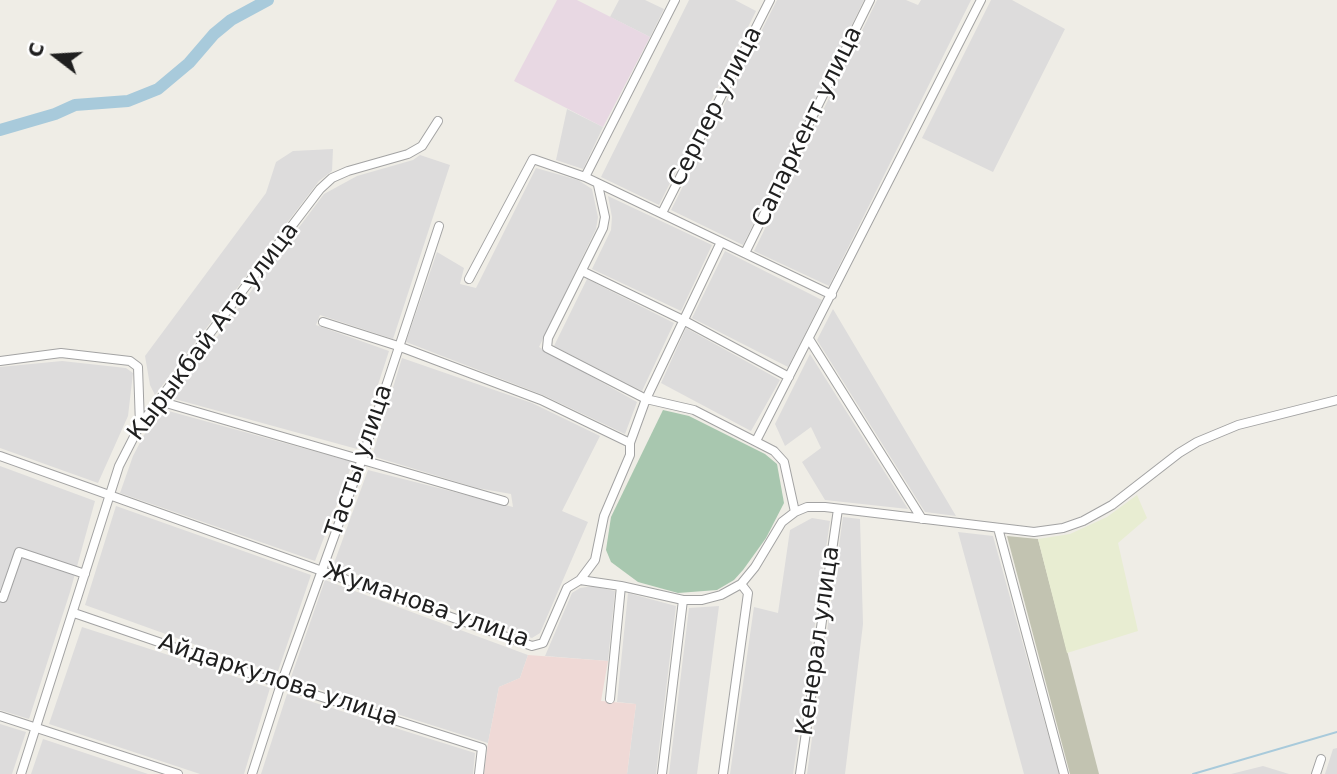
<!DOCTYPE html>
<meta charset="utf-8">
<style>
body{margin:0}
#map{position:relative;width:1337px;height:774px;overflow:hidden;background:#efede6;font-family:"DejaVu Sans",sans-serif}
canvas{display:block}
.north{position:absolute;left:21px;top:21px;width:70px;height:70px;-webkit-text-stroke:5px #fff;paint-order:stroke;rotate:287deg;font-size:19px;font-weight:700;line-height:28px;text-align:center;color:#1f1f1f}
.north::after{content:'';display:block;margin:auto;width:24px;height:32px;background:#1f1f1f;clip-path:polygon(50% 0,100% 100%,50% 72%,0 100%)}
</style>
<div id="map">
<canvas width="1337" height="774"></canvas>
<div class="north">С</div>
</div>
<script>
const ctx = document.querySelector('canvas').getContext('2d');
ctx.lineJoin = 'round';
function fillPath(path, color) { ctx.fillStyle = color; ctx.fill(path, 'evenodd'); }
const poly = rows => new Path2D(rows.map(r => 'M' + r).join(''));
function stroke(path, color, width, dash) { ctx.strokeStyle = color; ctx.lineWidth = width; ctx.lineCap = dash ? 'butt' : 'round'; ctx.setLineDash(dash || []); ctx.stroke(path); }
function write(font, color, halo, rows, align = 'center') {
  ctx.font = font + ' "DejaVu Sans",sans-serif'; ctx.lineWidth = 5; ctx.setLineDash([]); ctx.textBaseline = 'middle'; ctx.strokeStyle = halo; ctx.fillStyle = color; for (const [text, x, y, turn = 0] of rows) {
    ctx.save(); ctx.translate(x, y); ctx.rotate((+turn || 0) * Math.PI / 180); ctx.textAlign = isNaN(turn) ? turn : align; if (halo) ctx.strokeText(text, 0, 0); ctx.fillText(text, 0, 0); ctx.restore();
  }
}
fillPath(poly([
 [619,0,645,0,664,9,650,37,610,17],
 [689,0,735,0,756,11,659,205,601,177],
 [777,0,864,0,743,245,671,210],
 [877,0,906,0,918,5,921,0,971,0,829,286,754,251],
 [991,0,1012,0,1065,29,993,172,922,138],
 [567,109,603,127,583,169,556,160],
 [333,149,332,171,319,181,155,395,150,385,145,356,266,193,276,162,293,151],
 [420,155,450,165,393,339,320,315,316,325,389,351,357,449,171,398,324,194,357,176,413,160],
 [536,168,578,180,592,189,598,217,596,229,539,347,637,402,625,434,543,395,406,342,437,252,464,268,460,284,476,288],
 [608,196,712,245,681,311,592,269,611,230,612,217],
 [725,251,822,300,788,367,692,318],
 [587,279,674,323,642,391,554,346],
 [833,309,956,516,925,512,817,340],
 [686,328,780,380,751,431,661,383],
 [810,354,908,509,825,500,802,462,821,448,811,427,785,446,775,424],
 [402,358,532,403,600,436,562,511,588,522,540,633,532,638,333,566,368,470,513,507,511,494,477,488,372,456],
 [62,361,126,368,133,373,128,416,98,483,0,448,0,367],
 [165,410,353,462,315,561,120,493,133,456,144,435],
 [0,466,95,501,70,592,29,719,0,710],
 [116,506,311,575,277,674,85,605],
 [843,517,860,519,863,624,845,774,807,774],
 [812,518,830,521,793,774,730,774,754,607,778,613,790,530],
 [958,532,993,536,1059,774,1024,774],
 [325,580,528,655,520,678,499,687,488,743,290,680],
 [593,586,615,591,608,661,545,656,572,593,580,588],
 [628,593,676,606,656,774,627,774,636,704,617,702],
 [719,606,697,774,669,774,689,608],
 [82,627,270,688,244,774,200,774,49,724],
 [287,694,475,753,473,774,261,774],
 [0,724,26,732,12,774,0,774],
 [43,739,148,774,31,774],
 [1337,748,1337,774,1325,774,1333,749],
 [1263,766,1289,774,1231,774]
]), '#dddcdc');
fillPath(poly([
 [528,655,608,661,601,701,636,704,627,774,484,774,488,743,499,687,520,678]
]), '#efd9d6');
fillPath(poly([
 [557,0,577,0,650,37,603,127,514,81]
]), '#e8d8e3');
fillPath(poly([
 [1007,536,1038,539,1099,774,1070,774]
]), '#c2c3b1');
fillPath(poly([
 [1137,495,1147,518,1118,543,1138,631,1067,653,1038,539,1070,534,1107,517]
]), '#e8edd2');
fillPath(poly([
 [663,410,689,416,765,454,777,464,784,503,766,538,743,570,734,580,717,590,678,593,638,582,611,562,606,550,611,517]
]), '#a8c7af');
stroke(poly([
 [1193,774,1337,732]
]), '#a8cadb', 2);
stroke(poly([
 [0,130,55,114,75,105,128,101,158,89,189,63,214,34,231,20,268,0]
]), '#a8cadb', 12);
const street = poly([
 [585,177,675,0],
 [598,185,605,217,603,228,548,338,547,348,646,399,694,410,774,451,784,462,795,512],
 [662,213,770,0],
 [745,253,870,0],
 [582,271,683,320,789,377],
 [469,279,533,159,585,177,832,295],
 [323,322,398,346,541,400,630,443],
 [809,339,922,519],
 [0,361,61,353,130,361,138,367,140,425],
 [159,401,504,501],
 [756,441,981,0],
 [0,456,532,646,543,643,567,588,580,580,621,586,683,600,702,600,721,595,741,584,755,567,782,522,795,512,807,507,825,507,1034,532,1063,528,1083,521,1112,505,1179,453,1197,442,1238,425,1337,400],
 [998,528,1064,774],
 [580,580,595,560,604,516,630,455,630,443,646,399,721,242],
 [0,597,3,598,19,552,85,574],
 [74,613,281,684,482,748,479,774],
 [610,699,621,586],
 [0,716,178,774],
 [21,774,119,466,140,425,320,189,332,178,348,171,408,154,422,146,438,121],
 [252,774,281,684,362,459,439,226],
 [662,774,683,600],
 [723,774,748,593,741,584],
 [800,774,838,509],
 [1316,774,1321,759]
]);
stroke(street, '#a3a3a3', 10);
stroke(street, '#fff', 8);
write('24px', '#1f1f1f', '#fff', [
 ["Серпер улица",716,107,-63],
 ["Сапаркент улица",808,127,-64],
 ["Кырыкбай Ата улица",214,332,-53],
 ["Тасты улица",360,461,-71],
 ["Жуманова улица",426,606,19],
 ["Кенерал улица",819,641,-82],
 ["Айдаркулова улица",278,681,18]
]);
</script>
